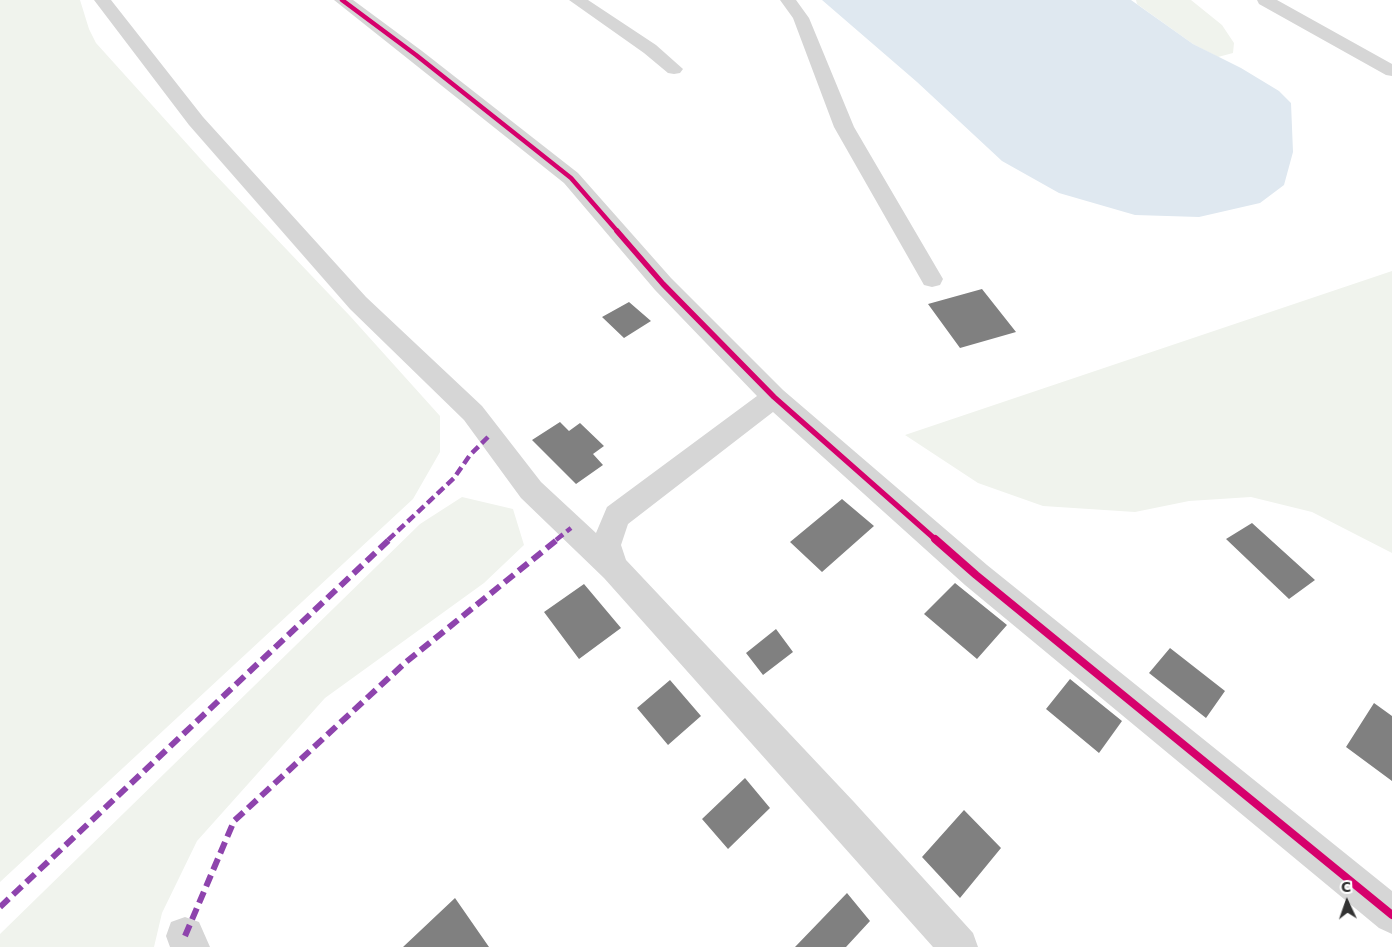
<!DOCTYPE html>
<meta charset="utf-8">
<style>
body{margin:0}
#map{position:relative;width:1392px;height:947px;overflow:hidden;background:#fff;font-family:"DejaVu Sans",sans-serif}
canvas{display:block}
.north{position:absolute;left:1322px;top:877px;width:50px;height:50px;-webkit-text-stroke:4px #fff;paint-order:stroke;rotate:357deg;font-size:14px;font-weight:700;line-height:20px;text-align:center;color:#323232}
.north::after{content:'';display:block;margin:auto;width:18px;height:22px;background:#323232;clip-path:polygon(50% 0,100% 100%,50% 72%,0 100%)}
</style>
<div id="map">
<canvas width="1392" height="947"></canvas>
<div class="north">С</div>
</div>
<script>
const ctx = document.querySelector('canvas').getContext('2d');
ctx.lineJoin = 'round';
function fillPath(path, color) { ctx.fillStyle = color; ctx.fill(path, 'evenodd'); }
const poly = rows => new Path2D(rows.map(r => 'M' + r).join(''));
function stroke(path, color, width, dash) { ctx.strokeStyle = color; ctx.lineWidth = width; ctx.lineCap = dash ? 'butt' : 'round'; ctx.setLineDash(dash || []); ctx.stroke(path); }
fillPath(poly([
 [0,0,80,0,89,29,96,43,207,166,350,316,440,416,440,452,413,499,0,882],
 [1136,0,1191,0,1222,25,1234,43,1233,53,1218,57,1193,44,1137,4],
 [1392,271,1392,553,1312,512,1251,497,1189,501,1135,512,1043,506,978,483,905,435],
 [462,497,513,509,524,545,484,583,325,698,197,841,162,913,154,947,0,947,0,934,420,524]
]), '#f0f3ed');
fillPath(poly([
 [822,0,1131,0,1193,44,1241,68,1279,91,1291,103,1293,152,1284,185,1260,203,1199,217,1135,215,1059,193,1002,161,917,82]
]), '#dfe8f0');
fillPath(poly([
 [982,289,1016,332,960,348,928,304],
 [629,302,651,321,624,338,602,317],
 [560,422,569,431,580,423,604,446,593,454,603,465,576,484,532,440],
 [842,499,874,526,822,572,790,542],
 [1252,523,1315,580,1289,599,1226,539],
 [955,583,1007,625,977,659,924,614],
 [584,584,621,628,579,659,544,612],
 [776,629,793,652,763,675,746,653],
 [1170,648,1225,691,1206,718,1149,673],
 [1070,679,1122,721,1099,753,1046,709],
 [670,680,701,716,668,745,637,708],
 [1374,703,1392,716,1392,781,1346,747],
 [745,778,770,808,728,849,702,819],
 [964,810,1001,848,960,898,922,857],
 [847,893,870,921,846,947,795,947],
 [455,898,489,947,403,947]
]), '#808080');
fillPath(poly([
 [94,0,111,0,203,117,366,297,482,406,541,482,596,533,607,507,757,396,655,290,564,183,334,0,353,0,422,51,578,173,671,278,783,390,987,565,1392,891,1392,934,1379,928,965,585,773,412,628,524,621,545,626,560,854,802,973,933,978,947,933,947,604,578,521,498,464,420,350,309,189,125,94,0],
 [569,0,588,0,656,45,683,69,680,73,674,74,668,73,644,53,569,0],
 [780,0,796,0,809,18,854,127,943,279,940,285,932,287,924,285,834,127,793,18,780,0],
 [1257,0,1277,0,1392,64,1392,76,1386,75,1259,4,1257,0],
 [185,917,199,922,210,947,170,947,166,936,171,922,185,917]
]), '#d6d6d6');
stroke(poly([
 [388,540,454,478,470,455,490,435],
 [556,540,571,528]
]), '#8e44ad', 4.5, [9, 4.5]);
stroke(poly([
 [0,907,390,539],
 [185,936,234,821,406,662,558,539]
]), '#8e44ad', 6, [12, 6]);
stroke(poly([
 [342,0,416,55,571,178,618,232]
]), '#d6006c', 4.5);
stroke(poly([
 [617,231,663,284,774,397,936,540]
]), '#d6006c', 5.5);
stroke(poly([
 [935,539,976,575,1392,915]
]), '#d6006c', 8);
</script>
